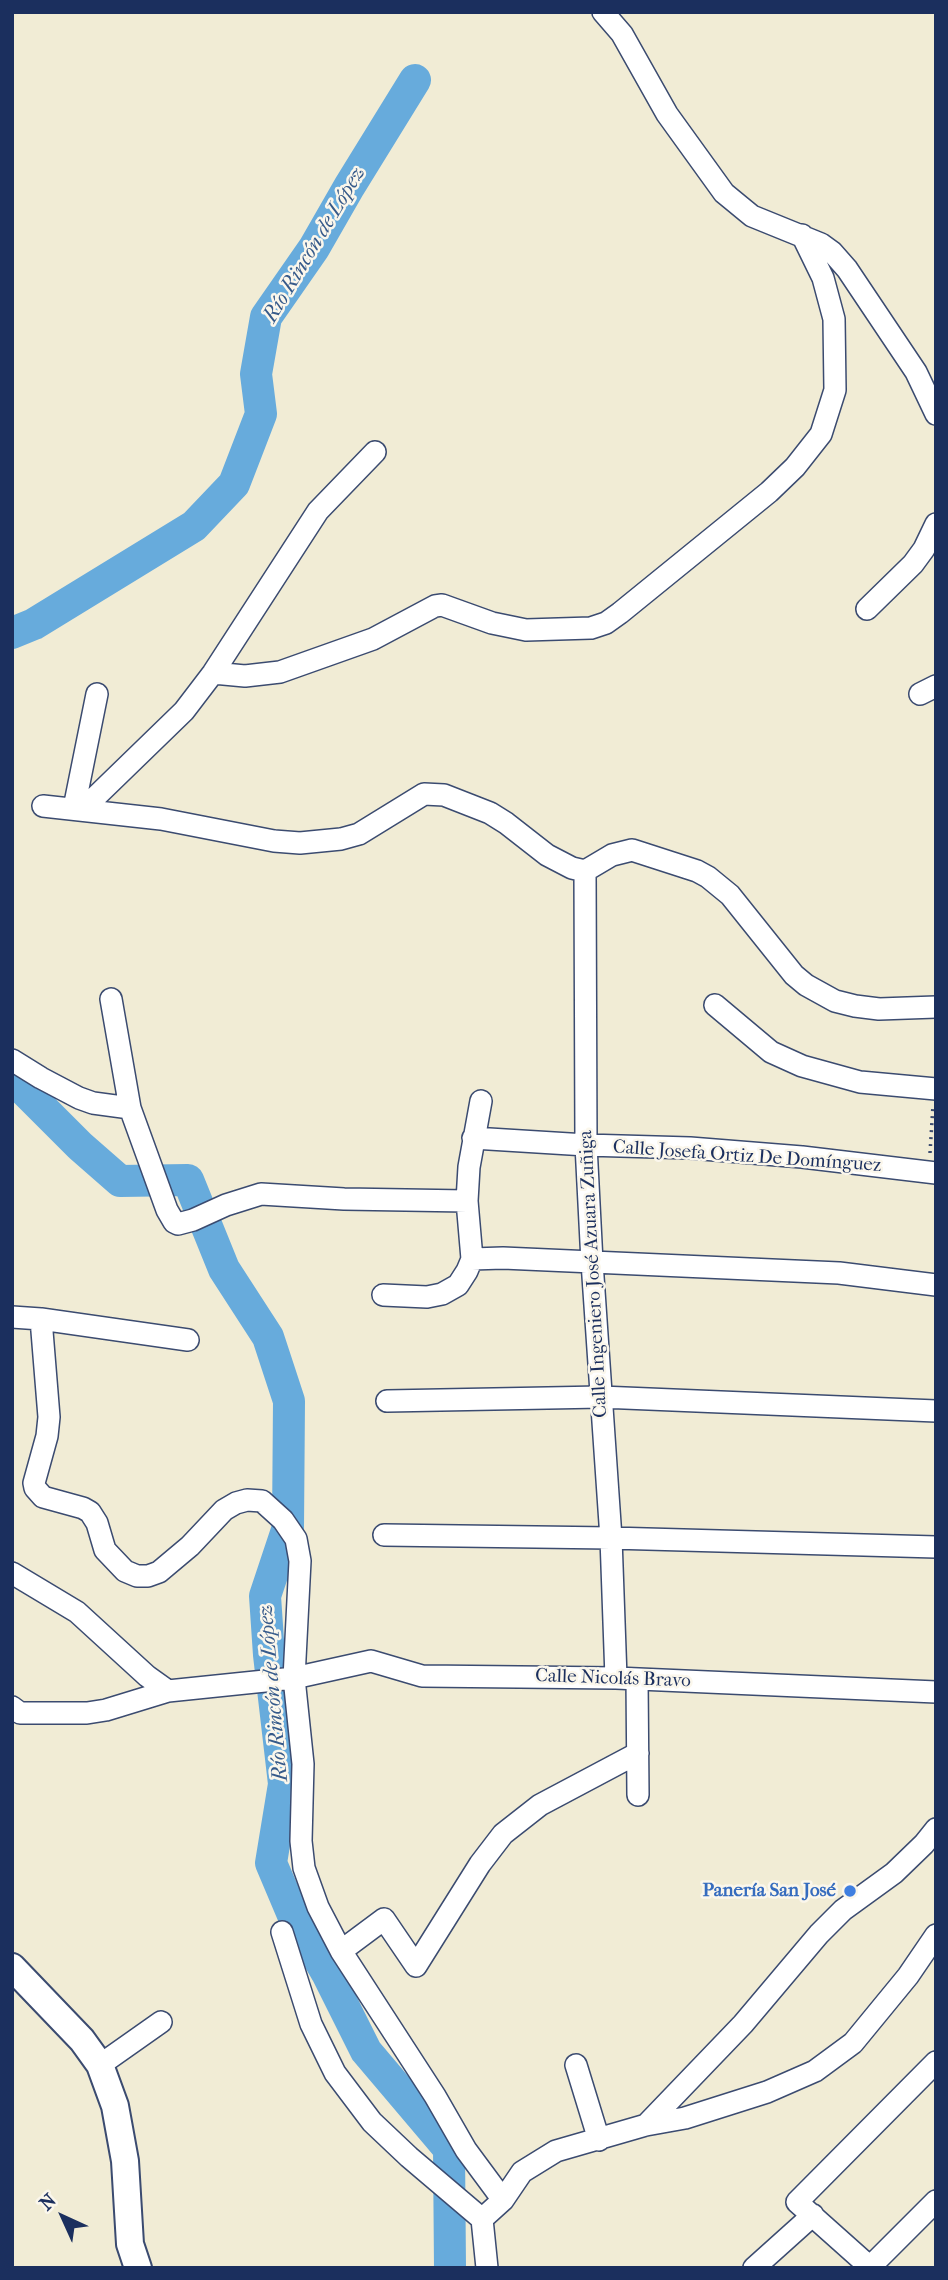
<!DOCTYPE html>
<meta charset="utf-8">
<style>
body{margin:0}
#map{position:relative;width:948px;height:2280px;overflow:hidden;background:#f1ecd5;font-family:"IM FELL French Canon",serif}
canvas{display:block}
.frame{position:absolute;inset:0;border:14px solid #1b2f5e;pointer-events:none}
.north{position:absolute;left:28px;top:2182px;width:70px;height:70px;-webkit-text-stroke:5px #fbf7ec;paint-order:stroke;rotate:315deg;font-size:19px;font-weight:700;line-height:28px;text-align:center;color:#1b2f5e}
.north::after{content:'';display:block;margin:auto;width:24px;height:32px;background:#1b2f5e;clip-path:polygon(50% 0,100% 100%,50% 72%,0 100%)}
</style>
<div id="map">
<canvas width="948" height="2280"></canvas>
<div class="frame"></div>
<div class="north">N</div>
</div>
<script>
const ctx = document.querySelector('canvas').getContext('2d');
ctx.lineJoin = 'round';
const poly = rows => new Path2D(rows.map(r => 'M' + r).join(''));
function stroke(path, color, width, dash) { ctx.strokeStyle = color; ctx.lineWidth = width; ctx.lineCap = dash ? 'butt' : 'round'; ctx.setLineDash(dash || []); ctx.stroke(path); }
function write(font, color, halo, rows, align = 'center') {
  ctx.font = font + ' "IM FELL French Canon",serif'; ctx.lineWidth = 5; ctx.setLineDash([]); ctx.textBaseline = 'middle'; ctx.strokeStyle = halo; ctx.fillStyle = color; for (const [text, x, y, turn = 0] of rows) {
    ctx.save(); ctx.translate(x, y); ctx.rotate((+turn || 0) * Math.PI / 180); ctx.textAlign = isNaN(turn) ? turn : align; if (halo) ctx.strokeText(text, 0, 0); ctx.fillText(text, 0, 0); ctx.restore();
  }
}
stroke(poly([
 [12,633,34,624,194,526,234,484,261,414,256,374,266,317,314,248,349,187,415,80],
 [12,1082,22,1088,80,1146,120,1181,188,1180,224,1269,268,1337,289,1401,288,1527,265,1596,269,1655,284,1784,271,1863,293,1915,328,1975,366,2051,449,2149,450,2268]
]), '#67abdc', 32);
const minor = poly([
 [603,12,622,34,667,114,724,193,752,216,821,244,832,252,847,269,916,372,936,414],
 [867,609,913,564,924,549,936,524],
 [213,673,245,676,280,672,373,639,435,606,442,605,492,623,526,630,591,628,606,623,620,613,769,492,795,467,821,434,835,390,834,319,823,278,802,235],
 [920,694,936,686],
 [43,806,161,819,274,841,300,843,341,839,359,834,424,794,444,795,490,813,506,823,547,855,572,868,585,871,612,855,632,850,697,871,708,877,730,895,794,975,806,985,835,1001,855,1006,879,1009,936,1007],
 [74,808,97,694],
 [82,810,184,711,213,673,318,511,375,452],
 [585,871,586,1145,592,1262,611,1538,616,1678],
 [111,999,130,1108],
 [715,1005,771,1052,802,1066,860,1082,936,1089],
 [12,1060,41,1078,79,1098,93,1103,130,1108,167,1210,174,1222,178,1224,193,1220,226,1205,261,1194,344,1199,467,1201],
 [473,1138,586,1145,690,1148,802,1157,936,1173],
 [472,1259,503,1258,839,1273,936,1285],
 [383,1295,427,1297,442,1294,458,1285,467,1271,472,1259,467,1201,469,1167,481,1101],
 [12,1317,41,1319,188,1340],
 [41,1319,49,1417,47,1436,34,1483,35,1488,43,1497,83,1508,90,1512,97,1523,105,1550,125,1571,137,1576,148,1576,159,1572,190,1546,224,1510,236,1503,247,1500,262,1501,283,1520,296,1539,300,1561,294,1678,303,1764,301,1841,304,1868,318,1907,341,1951,435,2096,466,2150,503,2200],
 [387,1401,601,1397,936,1411],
 [384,1535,611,1538,936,1547],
 [12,1573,77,1612,147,1676,168,1691],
 [637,1679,638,1795],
 [12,1707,20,1713,87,1713,106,1710,168,1691,294,1678,371,1661,422,1676,616,1678,936,1692],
 [282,1932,311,2024,335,2073,372,2122,409,2157,482,2219],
 [341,1951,384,1919,416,1966,480,1864,503,1834,540,1805,638,1753],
 [100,2065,161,2022],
 [576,2065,599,2140],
 [646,2125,743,2024,819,1934,843,1910,894,1873,924,1844,936,1829],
 [870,2267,936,2201],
 [487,2268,482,2219,503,2200,522,2172,556,2151,646,2125,685,2118,767,2092,815,2071,853,2043,908,1976,936,1935],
 [754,2268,813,2215],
 [871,2268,797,2202,936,2062]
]);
const major = poly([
 [12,1967,82,2040,100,2065,115,2106,125,2161,130,2244,138,2268]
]);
stroke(minor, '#3b4b70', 24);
stroke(major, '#3b4b70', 30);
stroke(poly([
 [930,1153,933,1105]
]), '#3b4b70', 3.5, [2, 5]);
stroke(minor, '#fff', 21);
stroke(major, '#fff', 26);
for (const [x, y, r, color] of [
 [850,1891,7,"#3f7fe0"]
]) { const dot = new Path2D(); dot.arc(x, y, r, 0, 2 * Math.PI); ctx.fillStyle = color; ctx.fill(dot); stroke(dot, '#fbf7ec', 2.5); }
write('19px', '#1b2f5e', '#fbf7ec', [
 ["Calle Josefa Ortiz De Domínguez",747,1157,4],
 ["Calle Ingeniero José Azuara Zuñiga",594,1274,-93],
 ["Calle Nicolás Bravo",613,1679,2]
]);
write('bold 19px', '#366cbe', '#fbf7ec', [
 ["Panería San José",836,1891]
], 'right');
write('italic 21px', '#365a8a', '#fbf7ec', [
 ["Río Rincón de López",315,245,-59],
 ["Río Rincón de López",274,1693,-95]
]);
</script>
